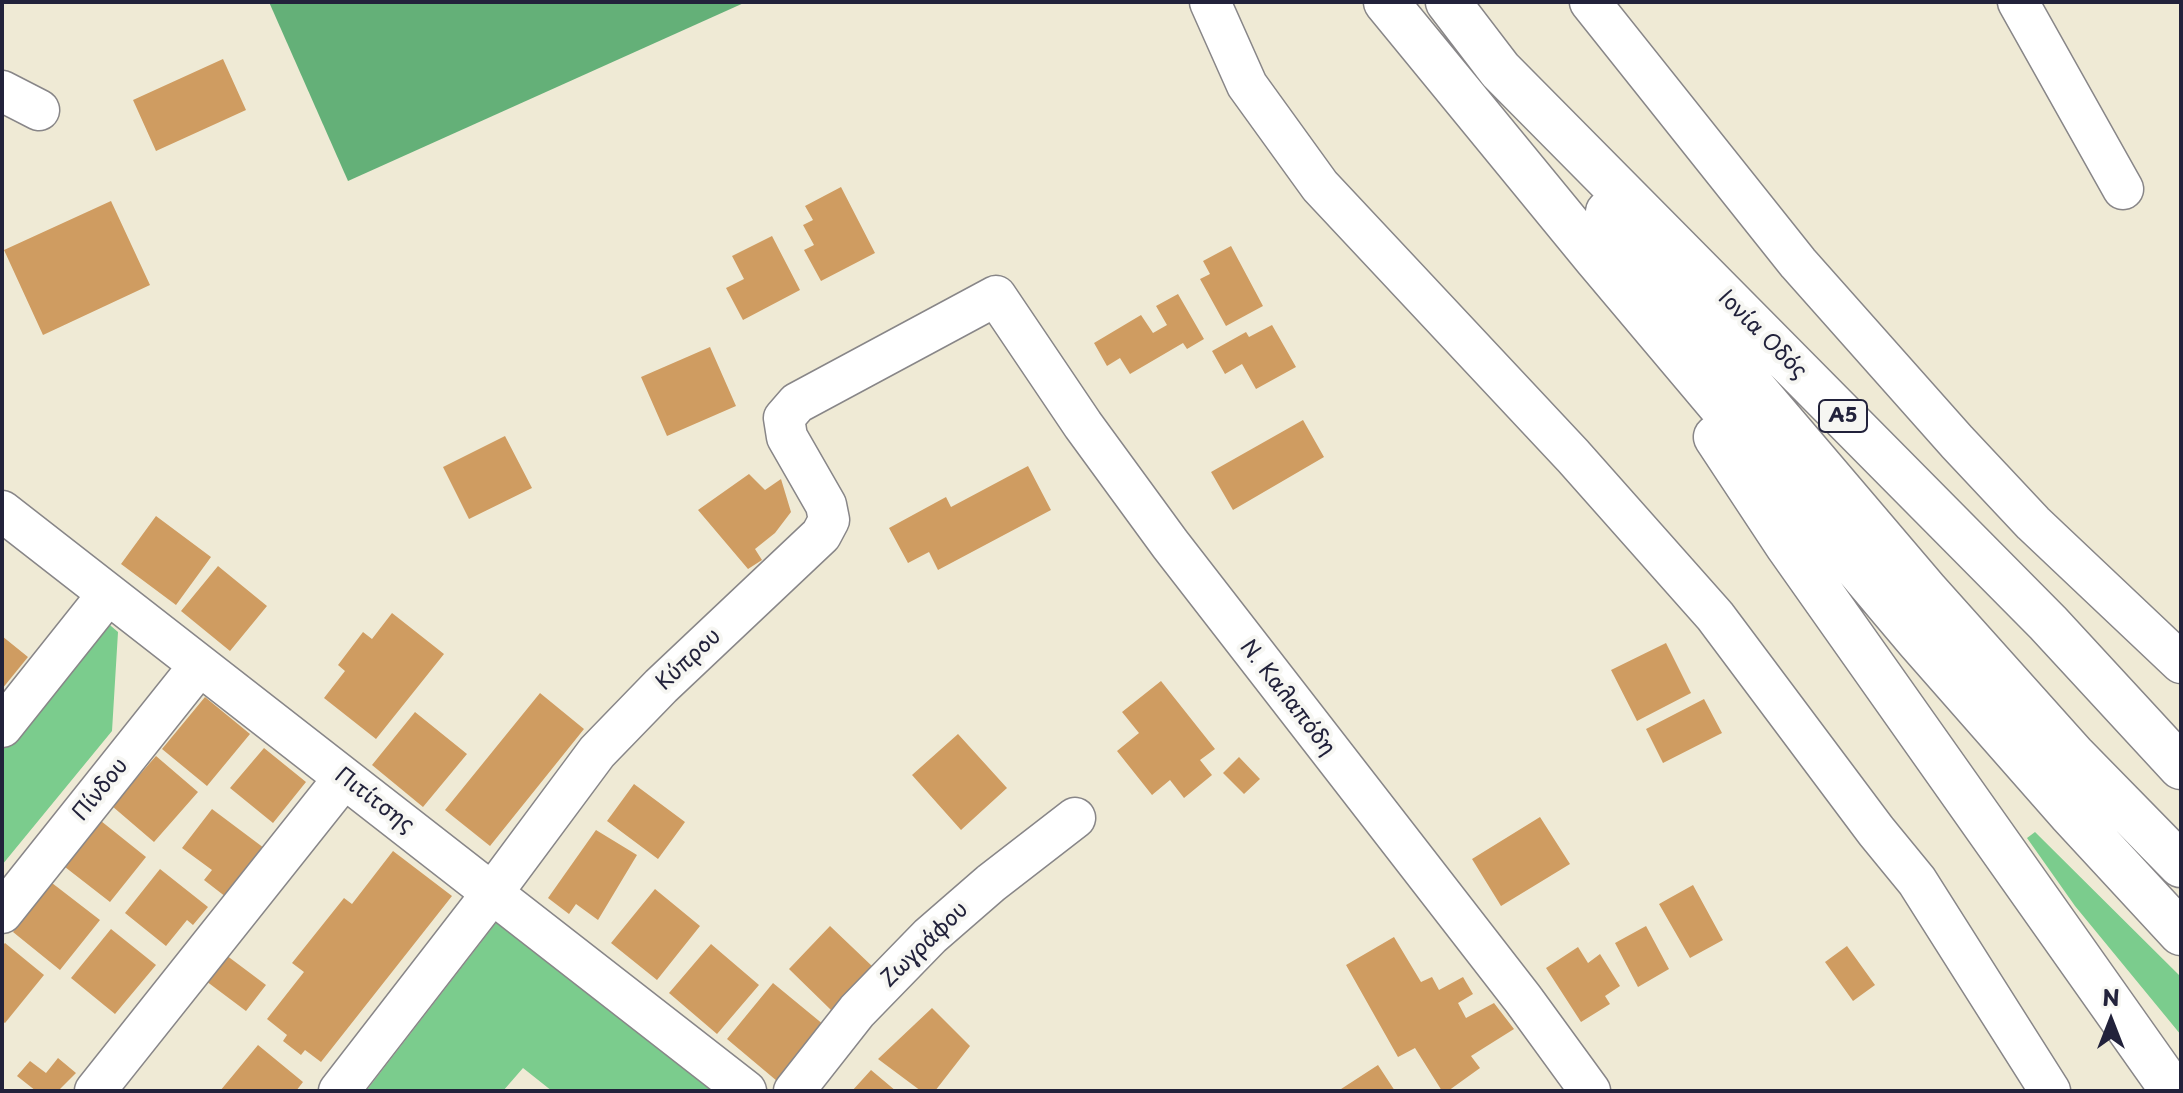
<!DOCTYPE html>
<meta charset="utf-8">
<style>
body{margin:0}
#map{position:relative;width:2183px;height:1093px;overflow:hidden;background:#efead5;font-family:"Playpen Sans",sans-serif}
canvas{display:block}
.frame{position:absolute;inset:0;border:4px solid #22223b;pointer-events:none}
.north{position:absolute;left:2071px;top:981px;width:80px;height:80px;-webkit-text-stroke:6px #f6f6f2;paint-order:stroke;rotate:0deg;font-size:22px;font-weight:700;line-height:32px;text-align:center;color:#22223b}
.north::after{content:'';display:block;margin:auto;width:28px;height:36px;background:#22223b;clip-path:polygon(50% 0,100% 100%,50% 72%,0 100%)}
</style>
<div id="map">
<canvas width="2183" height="1093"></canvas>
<div class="frame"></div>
<div class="north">N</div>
</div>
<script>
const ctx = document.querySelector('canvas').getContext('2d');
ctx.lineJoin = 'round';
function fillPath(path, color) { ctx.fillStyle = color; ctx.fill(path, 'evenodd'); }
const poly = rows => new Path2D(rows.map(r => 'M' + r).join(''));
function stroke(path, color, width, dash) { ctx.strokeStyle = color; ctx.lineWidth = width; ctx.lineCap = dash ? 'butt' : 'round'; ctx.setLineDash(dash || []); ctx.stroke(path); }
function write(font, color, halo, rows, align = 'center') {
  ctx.font = font + ' "Playpen Sans",sans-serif'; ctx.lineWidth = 8; ctx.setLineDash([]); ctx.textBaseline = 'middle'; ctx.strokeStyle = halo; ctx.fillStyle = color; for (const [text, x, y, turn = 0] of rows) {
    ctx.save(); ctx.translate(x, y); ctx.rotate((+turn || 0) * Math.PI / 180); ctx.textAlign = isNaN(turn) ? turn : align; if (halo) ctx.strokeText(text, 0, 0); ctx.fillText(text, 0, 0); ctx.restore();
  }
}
fillPath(poly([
 [104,620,118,632,112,731,2,865,2,745],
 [2035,832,2181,977,2181,1035,2075,906,2027,838],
 [499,919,713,1091,552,1091,523,1068,503,1091,366,1091]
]), '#7bcc8d');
fillPath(poly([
 [269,2,746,2,348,181]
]), '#64b078');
fillPath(poly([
 [223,59,246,110,156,151,133,100],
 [841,187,875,253,821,281,804,250,814,245,803,225,813,220,805,206],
 [111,201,150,285,43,335,4,250],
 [772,236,800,290,743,320,726,288,744,279,732,256],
 [1231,246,1263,306,1226,326,1200,279,1210,274,1203,261],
 [1178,294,1204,339,1187,349,1183,343,1130,374,1120,358,1107,366,1094,343,1141,315,1153,333,1167,325,1156,306],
 [1272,325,1296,367,1256,389,1242,364,1225,374,1212,351,1246,332,1249,337],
 [710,347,736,406,667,436,641,377],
 [1303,420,1324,457,1233,510,1211,472],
 [505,436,532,488,469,519,443,467],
 [1028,466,1051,510,938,570,929,552,908,563,889,528,946,497,951,507],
 [749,474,765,490,781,479,791,512,775,533,755,549,762,560,748,569,698,510],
 [156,516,211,557,176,605,121,564],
 [218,566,267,606,230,651,181,611],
 [392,613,444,654,376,739,324,698,345,671,338,665,363,632,372,639],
 [2,636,28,657,2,689],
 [1666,643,1691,693,1637,721,1611,670],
 [1161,681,1215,749,1200,760,1212,775,1184,798,1170,780,1152,795,1117,751,1139,733,1122,712],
 [540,693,584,729,490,846,445,810],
 [205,697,250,734,207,786,162,749],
 [1704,699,1722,733,1663,763,1646,729],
 [415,712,467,754,423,807,372,765],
 [958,734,1007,788,961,830,912,775],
 [264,748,306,782,273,823,230,788],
 [156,756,198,792,154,842,112,806],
 [1239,757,1260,779,1244,794,1223,773],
 [634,784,685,822,658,859,607,821],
 [212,809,264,848,226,897,204,880,212,870,182,848],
 [1540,817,1570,864,1501,906,1472,859],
 [101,821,146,857,110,902,65,867],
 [596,830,637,855,598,920,576,904,569,914,548,898],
 [393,851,452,896,321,1062,305,1050,301,1055,283,1041,287,1035,267,1019,304,972,292,963,344,898,352,904],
 [160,869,208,907,193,925,187,920,166,946,125,913],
 [52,883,100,920,60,970,13,932],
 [1693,885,1723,940,1690,958,1659,904],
 [655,889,700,926,657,980,611,943],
 [830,926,873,967,831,1010,789,969],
 [1646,926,1669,969,1638,987,1615,943],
 [111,929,156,965,115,1014,71,978],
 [1394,937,1421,982,1432,977,1439,990,1463,977,1473,994,1458,1003,1466,1018,1494,1003,1514,1029,1471,1056,1480,1068,1448,1091,1442,1091,1415,1048,1398,1057,1346,965],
 [5,943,44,975,5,1023,2,1021,2,946],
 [711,944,759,985,717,1034,669,993],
 [1847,946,1875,985,1853,1001,1825,962],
 [1578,947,1588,963,1600,954,1620,986,1605,996,1610,1004,1581,1022,1546,968],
 [226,955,266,985,246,1011,206,981],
 [773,983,824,1025,777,1081,727,1039],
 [932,1008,970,1046,935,1091,921,1091,878,1059],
 [258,1045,303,1082,296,1091,220,1091],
 [58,1058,76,1073,58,1091,36,1091,17,1076,30,1061,46,1073],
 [1378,1065,1395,1091,1338,1091],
 [871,1070,896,1091,852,1091]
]), '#cf9c61');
const minor = poly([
 [1210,2,1247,85,1320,186,1573,456,1715,616,1876,831,1917,881,2050,1091],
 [1590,2,1798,263,1957,442,2033,523,2181,663],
 [2018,2,2123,189],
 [2,91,39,110],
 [2,511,746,1091],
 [2,727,108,594],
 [2,913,199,666],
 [95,1091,344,778],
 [339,1091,493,892,597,752,661,686,821,535,829,520,826,505,787,437,784,418,797,403,996,296,1083,425,1170,544,1523,999,1590,1091],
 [794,1091,857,1011,930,936,991,883,1075,818]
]);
const highway = poly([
 [1386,2,1596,258,1918,640,2070,813,2181,933],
 [1448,2,1500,70,2048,623,2181,767],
 [1608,212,1641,256,1927,592,2073,755,2181,865],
 [1716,437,1788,546,2173,1091]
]);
stroke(minor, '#888688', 43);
stroke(highway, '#888688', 47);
stroke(minor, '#fff', 40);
stroke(highway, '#fff', 44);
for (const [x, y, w] of [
 [1843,416,48]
]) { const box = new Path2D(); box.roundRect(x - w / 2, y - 16, w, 32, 6); ctx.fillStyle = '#f6f6f2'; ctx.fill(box); stroke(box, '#22223b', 2); }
write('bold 20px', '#22223b', null, [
 ["Α5",1843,416]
]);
write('22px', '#22223b', '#f6f6f2', [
 ["Ιονία Οδός",1762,335,45],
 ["Κύπρου",689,660,-43],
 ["Ν. Καλαπόδη",1287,698,52],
 ["Πίνδου",101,790,-51],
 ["Πιτίτσης",374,801,37],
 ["Ζωγράφου",925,945,-44]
]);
</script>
